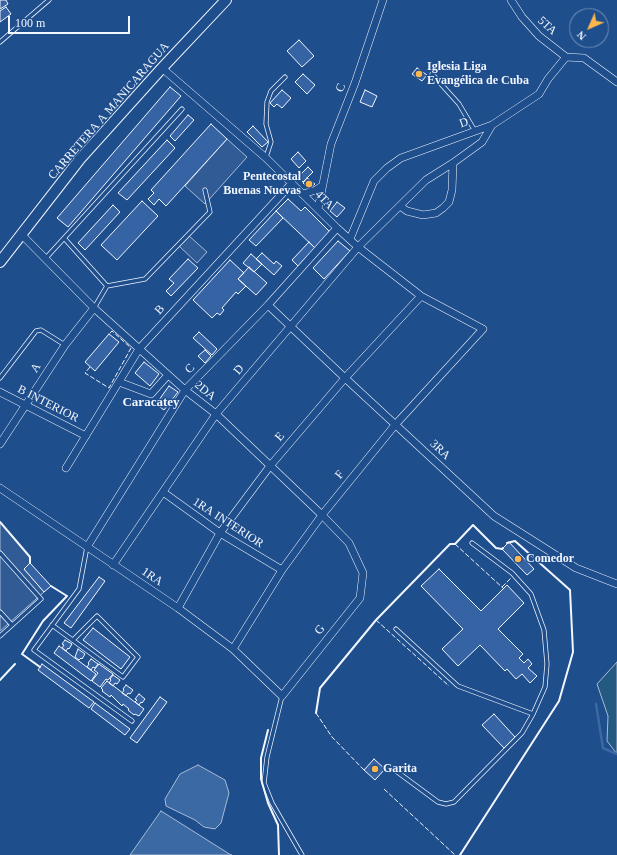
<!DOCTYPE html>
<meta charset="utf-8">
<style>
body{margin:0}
#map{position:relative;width:617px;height:855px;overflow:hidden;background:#1f4e8c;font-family:"Times New Roman",serif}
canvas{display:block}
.north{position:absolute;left:569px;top:8px;width:40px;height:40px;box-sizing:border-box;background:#1f4e8c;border:1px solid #7391ba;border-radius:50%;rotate:225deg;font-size:11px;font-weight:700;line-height:16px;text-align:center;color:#f2f6ff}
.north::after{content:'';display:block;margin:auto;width:14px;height:18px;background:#ffb74d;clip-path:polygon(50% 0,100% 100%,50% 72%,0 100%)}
.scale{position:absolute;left:8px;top:16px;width:122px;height:18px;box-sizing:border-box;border:2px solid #f2f6ff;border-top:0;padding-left:5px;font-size:12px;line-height:14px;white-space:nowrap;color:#f2f6ff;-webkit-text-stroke:3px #1f4e8c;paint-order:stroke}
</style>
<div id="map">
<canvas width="617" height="855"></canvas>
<div class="north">N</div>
<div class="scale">100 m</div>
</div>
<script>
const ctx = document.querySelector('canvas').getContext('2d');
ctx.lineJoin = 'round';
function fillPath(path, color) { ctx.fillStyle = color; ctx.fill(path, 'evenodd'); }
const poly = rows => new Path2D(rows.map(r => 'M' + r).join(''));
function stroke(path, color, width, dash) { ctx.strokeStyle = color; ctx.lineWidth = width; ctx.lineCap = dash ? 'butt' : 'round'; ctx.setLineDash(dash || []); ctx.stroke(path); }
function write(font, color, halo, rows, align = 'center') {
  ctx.font = font + ' "Times New Roman",serif'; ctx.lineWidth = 3; ctx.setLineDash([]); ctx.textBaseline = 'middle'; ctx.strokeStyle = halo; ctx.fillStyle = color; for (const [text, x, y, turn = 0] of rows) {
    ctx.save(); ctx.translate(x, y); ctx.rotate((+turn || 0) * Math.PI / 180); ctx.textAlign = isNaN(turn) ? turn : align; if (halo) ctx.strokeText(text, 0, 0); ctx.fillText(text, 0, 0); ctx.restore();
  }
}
const green = poly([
 [617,662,617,754,607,741,608,716,597,684,617,662]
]);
fillPath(green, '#245a82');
stroke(green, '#a8bbd7', 1);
const parking = poly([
 [227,139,247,157,205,204,185,186,227,139],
 [188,235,207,252,197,263,178,245,188,235],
 [0,522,30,557,30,563,24,569,44,592,0,631,0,522]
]);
fillPath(parking, '#305b95');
stroke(parking, '#a8bbd7', 1);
const water = poly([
 [198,765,225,780,229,793,221,823,215,829,204,827,195,820,166,806,165,799,180,774,198,765],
 [161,811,231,855,232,855,130,855,161,811]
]);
fillPath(water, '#3b69a3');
stroke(water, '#a8bbd7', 1);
stroke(poly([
 [596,704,603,748,617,754]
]), '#3b69a3', 2.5);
const building = poly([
 [0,0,6,0,8,4,0,9,0,0],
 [6,7,11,14,0,22,0,11,6,7],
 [299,40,314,56,302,67,287,51,299,40],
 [417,68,427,75,422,81,412,74,417,68],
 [303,74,315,85,307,94,295,82,303,74],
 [170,87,181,96,68,227,57,218,170,87],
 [282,90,291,98,282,108,277,104,274,107,270,103,282,90],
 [365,90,377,96,372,107,360,102,365,90],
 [188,115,194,120,175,141,170,136,188,115],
 [211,124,227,139,166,206,159,199,154,205,148,199,154,193,151,190,211,124],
 [253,126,268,142,262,147,247,132,253,126],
 [167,140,175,148,127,200,118,193,167,140],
 [298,152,306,161,299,168,291,159,298,152],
 [308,167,313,172,303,182,298,177,308,167],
 [307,178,315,184,310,189,303,183,307,178],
 [288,199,301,211,305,207,330,232,315,248,276,211,288,199],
 [142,201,158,216,117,260,101,245,142,201],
 [337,202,345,208,337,217,330,211,337,202],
 [113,205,120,212,85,250,78,243,113,205],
 [276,211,283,218,256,246,249,240,276,211],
 [338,241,350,251,324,279,313,268,338,241],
 [309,242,315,248,298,266,292,260,309,242],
 [262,253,274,264,276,261,282,266,274,275,256,259,262,253],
 [251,254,262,264,254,272,243,263,251,254],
 [188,259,198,268,171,296,166,291,174,283,169,279,188,259],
 [230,260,244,273,238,279,246,286,238,294,236,292,222,308,224,310,220,315,217,313,212,318,193,300,230,260],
 [249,267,267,283,256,295,238,279,249,267],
 [199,332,217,349,212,355,193,338,199,332],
 [109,334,119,342,95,371,85,362,109,334],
 [205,350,211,356,205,363,198,356,205,350],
 [144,362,159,374,150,386,135,373,144,362],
 [169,386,178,392,164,410,156,404,169,386],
 [509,542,534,569,527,575,502,549,509,542],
 [30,563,51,586,44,592,24,569,30,563],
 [439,569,481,611,507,585,524,603,498,629,523,654,519,658,524,663,528,659,532,664,528,668,537,676,530,683,522,674,516,679,507,669,505,671,480,645,458,666,442,649,463,629,421,586,439,569],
 [99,577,105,581,71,628,64,623,99,577],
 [93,628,130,657,121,669,83,640,93,628],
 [65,640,72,644,69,649,68,648,66,651,62,648,64,645,62,644,65,640],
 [59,646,96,674,91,681,54,653,59,646],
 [78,649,85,654,82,659,81,658,79,660,75,657,78,649],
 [91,659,98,664,95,668,93,667,91,670,87,667,89,664,88,663,91,659],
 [42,664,94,702,89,708,38,670,42,664],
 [99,664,113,674,108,680,106,679,100,687,92,681,98,673,94,670,99,664],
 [113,675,120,680,117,684,115,683,113,686,109,683,111,680,110,679,113,675],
 [107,681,144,709,139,716,135,714,134,715,128,710,129,709,123,704,122,706,111,695,110,697,102,691,103,690,101,688,107,681],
 [126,685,133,690,130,694,128,693,126,696,122,693,124,690,123,689,126,685],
 [139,694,145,699,142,703,141,702,139,705,135,702,137,700,135,699,139,694],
 [160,697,167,702,137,743,130,738,160,697],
 [95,703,130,729,125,735,91,709,95,703],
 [494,714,515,737,504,748,482,725,494,714],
 [374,759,385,769,375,780,364,770,374,759]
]);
fillPath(building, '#3563a3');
stroke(building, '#f2f6ff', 1);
const service = poly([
 [0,42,49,0],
 [432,74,459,104,475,131],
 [266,157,271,142,266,124,267,102,271,91,285,77],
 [64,238,107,286,145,279,210,212,205,190],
 [45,259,182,109],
 [94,308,107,286],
 [0,378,36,331,41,330,65,345],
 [87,547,79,589,34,650,132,721],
 [0,553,41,599,0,636],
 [0,612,12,625],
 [52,625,123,677,138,657,97,616,73,640],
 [396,629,458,686,533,714],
 [282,696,267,757,264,783,272,803,302,855],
 [392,768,438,802,446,804,454,802,522,733,533,714,545,687,547,664,544,630,531,594,512,573,472,543]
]);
const minor = poly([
 [511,0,522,17,539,36,566,57,584,58,617,82],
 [162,68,266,158,337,228,358,247,421,296,483,329,395,425,322,515,282,570,233,649],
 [303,194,316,190,322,186],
 [400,206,407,211,423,215,436,213,443,208,449,202,452,190,453,163],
 [318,209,331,144,355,83,383,0],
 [350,239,374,181,387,168,401,158,492,125,539,94,548,79,566,57],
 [268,305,345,378,494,516,576,568,617,584],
 [119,382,151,394,168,375],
 [0,392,86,436],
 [0,444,65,345,94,308],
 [66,468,139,349,292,183],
 [0,488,178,608,233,649,282,696,360,598,363,573,349,543,322,515,216,414,185,390,94,308,22,235],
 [163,492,220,533,282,570],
 [87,547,185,390,268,305,337,228],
 [113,565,216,414,358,247,426,180,453,163,482,142,492,125],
 [178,608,220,533,270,466,345,378,421,296]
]);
const secondary = poly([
 [0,262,80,159,162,68,226,0]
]);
stroke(service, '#f2f6ff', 5);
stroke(minor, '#f2f6ff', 8);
stroke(secondary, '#f2f6ff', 12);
stroke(service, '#1f4e8c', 3.5);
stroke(minor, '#1f4e8c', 7);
stroke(secondary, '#1f4e8c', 10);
stroke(poly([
 [90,367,85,373,109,388,131,348,112,331,109,334],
 [455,544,504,589],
 [502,587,511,578],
 [376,620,449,686],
 [316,713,332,737,364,770],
 [384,789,455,855]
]), '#f2f6ff', 1, [5, 2]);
stroke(poly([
 [0,522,30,557,30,563],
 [40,667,22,654,43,621,67,596,51,586],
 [0,680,15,664],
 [316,713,320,688,376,620,450,544,455,544,473,525,496,548,502,549,503,548],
 [268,730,261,758,261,779,268,803,278,825,279,855],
 [460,855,559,701,573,652,570,590,515,541,507,543]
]), '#f2f6ff', 2);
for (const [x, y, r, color] of [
 [419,74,4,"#ffb74d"],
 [309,184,4,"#ffb74d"],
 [518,559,4,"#ffb74d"],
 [375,769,4,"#ffb74d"]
]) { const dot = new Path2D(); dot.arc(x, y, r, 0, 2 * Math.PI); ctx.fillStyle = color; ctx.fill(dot); stroke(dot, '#1f4e8c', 1.5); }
write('12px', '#f2f6ff', '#1f4e8c', [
 ["5TA",547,26,43],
 ["C",341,88,-69],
 ["CARRETERA A MANICARAGUA",109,111,-49],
 ["D",464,123,-20],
 ["4TA",324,200,46],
 ["B",160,310,-47],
 ["A",36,368,-57],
 ["C",190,369,-46],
 ["D",239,370,-50],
 ["2DA",205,391,39],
 ["B INTERIOR",48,404,27],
 ["E",280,437,-49],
 ["3RA",440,450,43],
 ["F",340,475,-51],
 ["1RA INTERIOR",228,523,33],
 ["1RA",152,577,34],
 ["G",320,630,-51]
]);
write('bold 12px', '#f2f6ff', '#1f4e8c', [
 ["Iglesia Liga",427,67],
 ["Evangélica de Cuba",427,81],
 ["Pentecostal",301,177,"right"],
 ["Buenas Nuevas",301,191,"right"],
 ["Comedor",526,559],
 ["Garita",383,769]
], 'left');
write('bold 13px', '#f2f6ff', '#1f4e8c', [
 ["Caracatey",151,403]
]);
</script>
